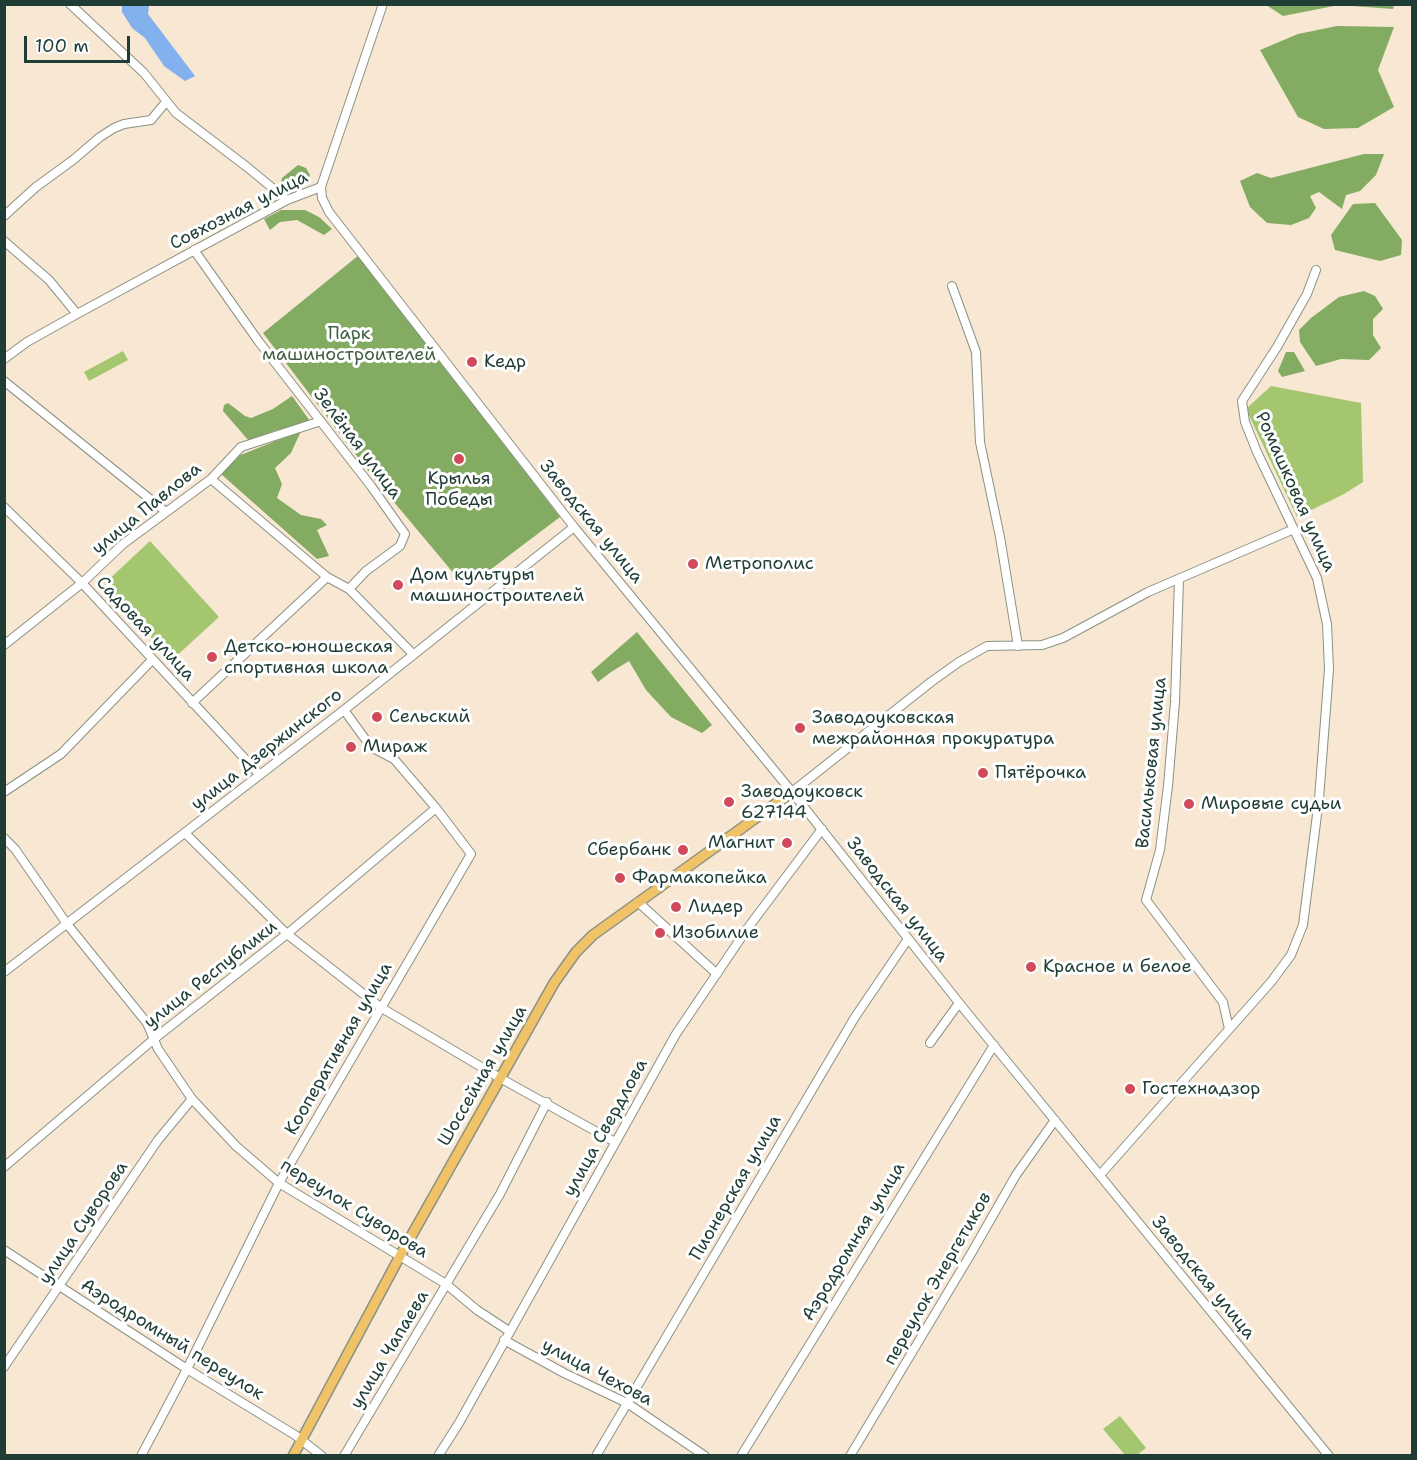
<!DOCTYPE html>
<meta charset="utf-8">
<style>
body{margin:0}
#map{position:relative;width:1417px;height:1460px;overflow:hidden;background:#f7e7d3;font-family:"Shantell Sans",sans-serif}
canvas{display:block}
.frame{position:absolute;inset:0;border:6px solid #1f3d34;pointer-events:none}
.scale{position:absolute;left:24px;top:36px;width:106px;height:27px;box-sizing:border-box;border:3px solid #1f3d34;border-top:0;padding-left:8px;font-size:18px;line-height:21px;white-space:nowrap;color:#1f3d34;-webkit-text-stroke:4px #fff;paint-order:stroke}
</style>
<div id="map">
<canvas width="1417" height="1460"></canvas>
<div class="frame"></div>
<div class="scale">100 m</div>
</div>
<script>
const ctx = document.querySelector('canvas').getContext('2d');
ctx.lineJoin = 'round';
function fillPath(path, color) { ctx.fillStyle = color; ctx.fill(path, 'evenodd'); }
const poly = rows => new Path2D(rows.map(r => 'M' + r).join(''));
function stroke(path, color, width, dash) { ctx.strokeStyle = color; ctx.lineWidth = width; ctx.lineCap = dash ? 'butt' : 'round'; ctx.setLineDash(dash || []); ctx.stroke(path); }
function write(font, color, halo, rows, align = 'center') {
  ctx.font = font + ' "Shantell Sans",sans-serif'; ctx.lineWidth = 6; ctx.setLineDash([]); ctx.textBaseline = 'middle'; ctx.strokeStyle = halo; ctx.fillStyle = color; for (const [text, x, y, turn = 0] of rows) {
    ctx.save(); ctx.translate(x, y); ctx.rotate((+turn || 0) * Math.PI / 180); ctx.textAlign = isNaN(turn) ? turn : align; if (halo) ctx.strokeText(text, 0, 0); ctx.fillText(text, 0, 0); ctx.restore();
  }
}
fillPath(poly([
 [123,351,128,360,89,381,84,372],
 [1271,386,1361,403,1363,482,1344,494,1297,517,1246,409],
 [150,541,219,617,172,660,103,585],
 [1120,1416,1146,1448,1137,1455,1125,1455,1103,1429]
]), '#a4c66f');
fillPath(poly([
 [1266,5,1394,5,1393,9,1339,5,1283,16],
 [1337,26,1394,27,1378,70,1394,107,1358,128,1324,129,1298,117,1260,50,1298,34],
 [1364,154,1384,154,1376,175,1360,191,1346,195,1342,209,1319,192,1310,196,1316,208,1309,218,1291,225,1267,223,1250,207,1240,181,1257,173,1271,178],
 [298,165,306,168,310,175,307,183,290,194,283,193,279,187,282,178],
 [1375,203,1402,240,1401,255,1380,261,1335,250,1331,235,1353,204],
 [281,210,305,210,319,217,332,229,324,235,297,220,280,222,270,230,264,219],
 [359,255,560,517,466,588,373,477,263,333],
 [1364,291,1375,296,1383,309,1373,319,1373,335,1381,348,1369,360,1341,359,1316,366,1300,342,1299,330,1311,318,1339,297],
 [1286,352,1294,352,1305,371,1282,377,1278,371],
 [292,396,310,421,274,431,249,441,223,411,224,405,228,403,245,416,251,418,273,409],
 [301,431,291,453,275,468,282,484,277,498,301,515,321,519,327,525,317,530,329,556,317,559,221,474,238,456],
 [637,632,712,725,702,733,671,717,646,690,629,661,611,672,598,682,591,672]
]), '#83ab62');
fillPath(poly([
 [122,5,149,5,148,14,195,76,185,81,164,66,145,38,132,28,122,12]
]), '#82b1ed');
const minor = poly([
 [70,4,144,73,176,113,247,167,287,200],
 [383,4,321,187,322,198,329,212,574,527,792,792,964,1009,1329,1456],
 [4,216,36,187,73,160,100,137,114,128,124,124,151,120,166,102],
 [4,241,49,280,77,314],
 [194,250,259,342,371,486,405,534,400,546,366,571,349,589],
 [952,286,976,352,980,442,1000,537,1018,646],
 [4,359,27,342,77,314,287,200,321,187],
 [4,381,166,512],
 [211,479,327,577,349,589,413,654],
 [4,507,82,583,260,775],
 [1179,580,1175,702,1168,786,1160,850,1146,900,1223,1002,1229,1029],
 [4,645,82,583,123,544,211,479,241,447,321,421],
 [192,703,327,577],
 [4,792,61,754,152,660],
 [792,792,931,682,959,662,987,646,1042,645,1063,638,1148,592,1294,529],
 [185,833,287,934,380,1007,500,1078,615,1142],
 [4,838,15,849,67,924,147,1023,158,1049,192,1099,236,1146,279,1183,446,1284,477,1310,509,1331],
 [638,902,717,974],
 [4,972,344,710,574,527],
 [930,1043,959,1003],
 [4,1167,154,1039,287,934,436,808],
 [1100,1175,1271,982,1291,955,1303,925,1319,799,1329,669,1327,624,1317,578,1257,452,1245,422,1242,401,1277,347,1307,294,1316,270],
 [4,1250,187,1369,295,1435,322,1456],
 [504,1340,564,1373,627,1403,705,1456],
 [4,1367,158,1140,192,1099],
 [141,1456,187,1369,279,1183,471,854,436,808,394,759,371,747,344,710],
 [344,1456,500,1194,547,1102],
 [438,1456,459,1423,676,1034,747,929,822,829],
 [596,1456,855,1017,908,939],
 [741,1456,994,1045],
 [850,1456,972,1252,1016,1175,1055,1120]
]);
const major = poly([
 [293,1456,400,1256,554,983,576,952,593,935,792,792]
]);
stroke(minor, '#8b9284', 10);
stroke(major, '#8b9284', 12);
stroke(minor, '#fff', 8);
stroke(major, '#f1c369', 9);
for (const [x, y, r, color] of [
 [472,362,6,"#d1495b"],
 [459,459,6,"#d1495b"],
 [693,564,6,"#d1495b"],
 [398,585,6,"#d1495b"],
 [212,657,6,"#d1495b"],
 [377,717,6,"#d1495b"],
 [800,728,6,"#d1495b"],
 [351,747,6,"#d1495b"],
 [983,773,6,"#d1495b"],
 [729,802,6,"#d1495b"],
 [1189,804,6,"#d1495b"],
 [787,843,6,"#d1495b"],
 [683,850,6,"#d1495b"],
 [620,878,6,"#d1495b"],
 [676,907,6,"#d1495b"],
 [660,933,6,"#d1495b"],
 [1031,967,6,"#d1495b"],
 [1130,1089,6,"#d1495b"]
]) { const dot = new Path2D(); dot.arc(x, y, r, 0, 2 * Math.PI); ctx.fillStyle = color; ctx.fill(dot); stroke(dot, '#fff', 2); }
write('18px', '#1f3d34', '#fff', [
 ["Совхозная улица",239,211,-27],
 ["Зелёная улица",357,444,53],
 ["Ромашковая улица",1295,492,66],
 ["улица Павлова",147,509,-39],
 ["Заводская улица",591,522,51],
 ["Садовая улица",145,629,47],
 ["улица Дзержинского",267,750,-38],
 ["Васильковая улица",1152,763,-84],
 ["Заводская улица",897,900,52],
 ["улица Республики",211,975,-38],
 ["Кооперативная улица",339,1049,-60],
 ["Шоссейная улица",483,1076,-60],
 ["улица Свердлова",606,1128,-61],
 ["Пионерская улица",736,1188,-60],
 ["переулок Суворова",354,1209,32],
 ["улица Суворова",84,1223,-56],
 ["Аэродромная улица",854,1242,-59],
 ["Заводская улица",1203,1278,51],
 ["переулок Энергетиков",938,1279,-60],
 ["Аэродромный переулок",172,1340,32],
 ["улица Чапаева",390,1350,-59],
 ["улица Чехова",597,1373,28]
]);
write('18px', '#405f43', '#fff', [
 ["Парк",349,334],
 ["машиностроителей",349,355]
]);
write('18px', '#1f3d34', '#fff', [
 ["Кедр",484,362],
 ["Крылья",459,479,"center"],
 ["Победы",459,500,"center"],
 ["Метрополис",705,564],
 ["Дом культуры",410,575],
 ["машиностроителей",410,596],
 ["Детско-юношеская",224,647],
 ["спортивная школа",224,668],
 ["Сельский",389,717],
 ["Заводоуковская",812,718],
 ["межрайонная прокуратура",812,739],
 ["Мираж",363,747],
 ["Пятёрочка",995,773],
 ["Заводоуковск",741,792],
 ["627144",741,813],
 ["Мировые судьи",1201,804],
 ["Магнит",775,843,"right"],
 ["Сбербанк",671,850,"right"],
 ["Фармакопейка",632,878],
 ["Лидер",688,907],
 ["Изобилие",672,933],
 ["Красное и белое",1043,967],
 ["Гостехнадзор",1142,1089]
], 'left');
</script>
